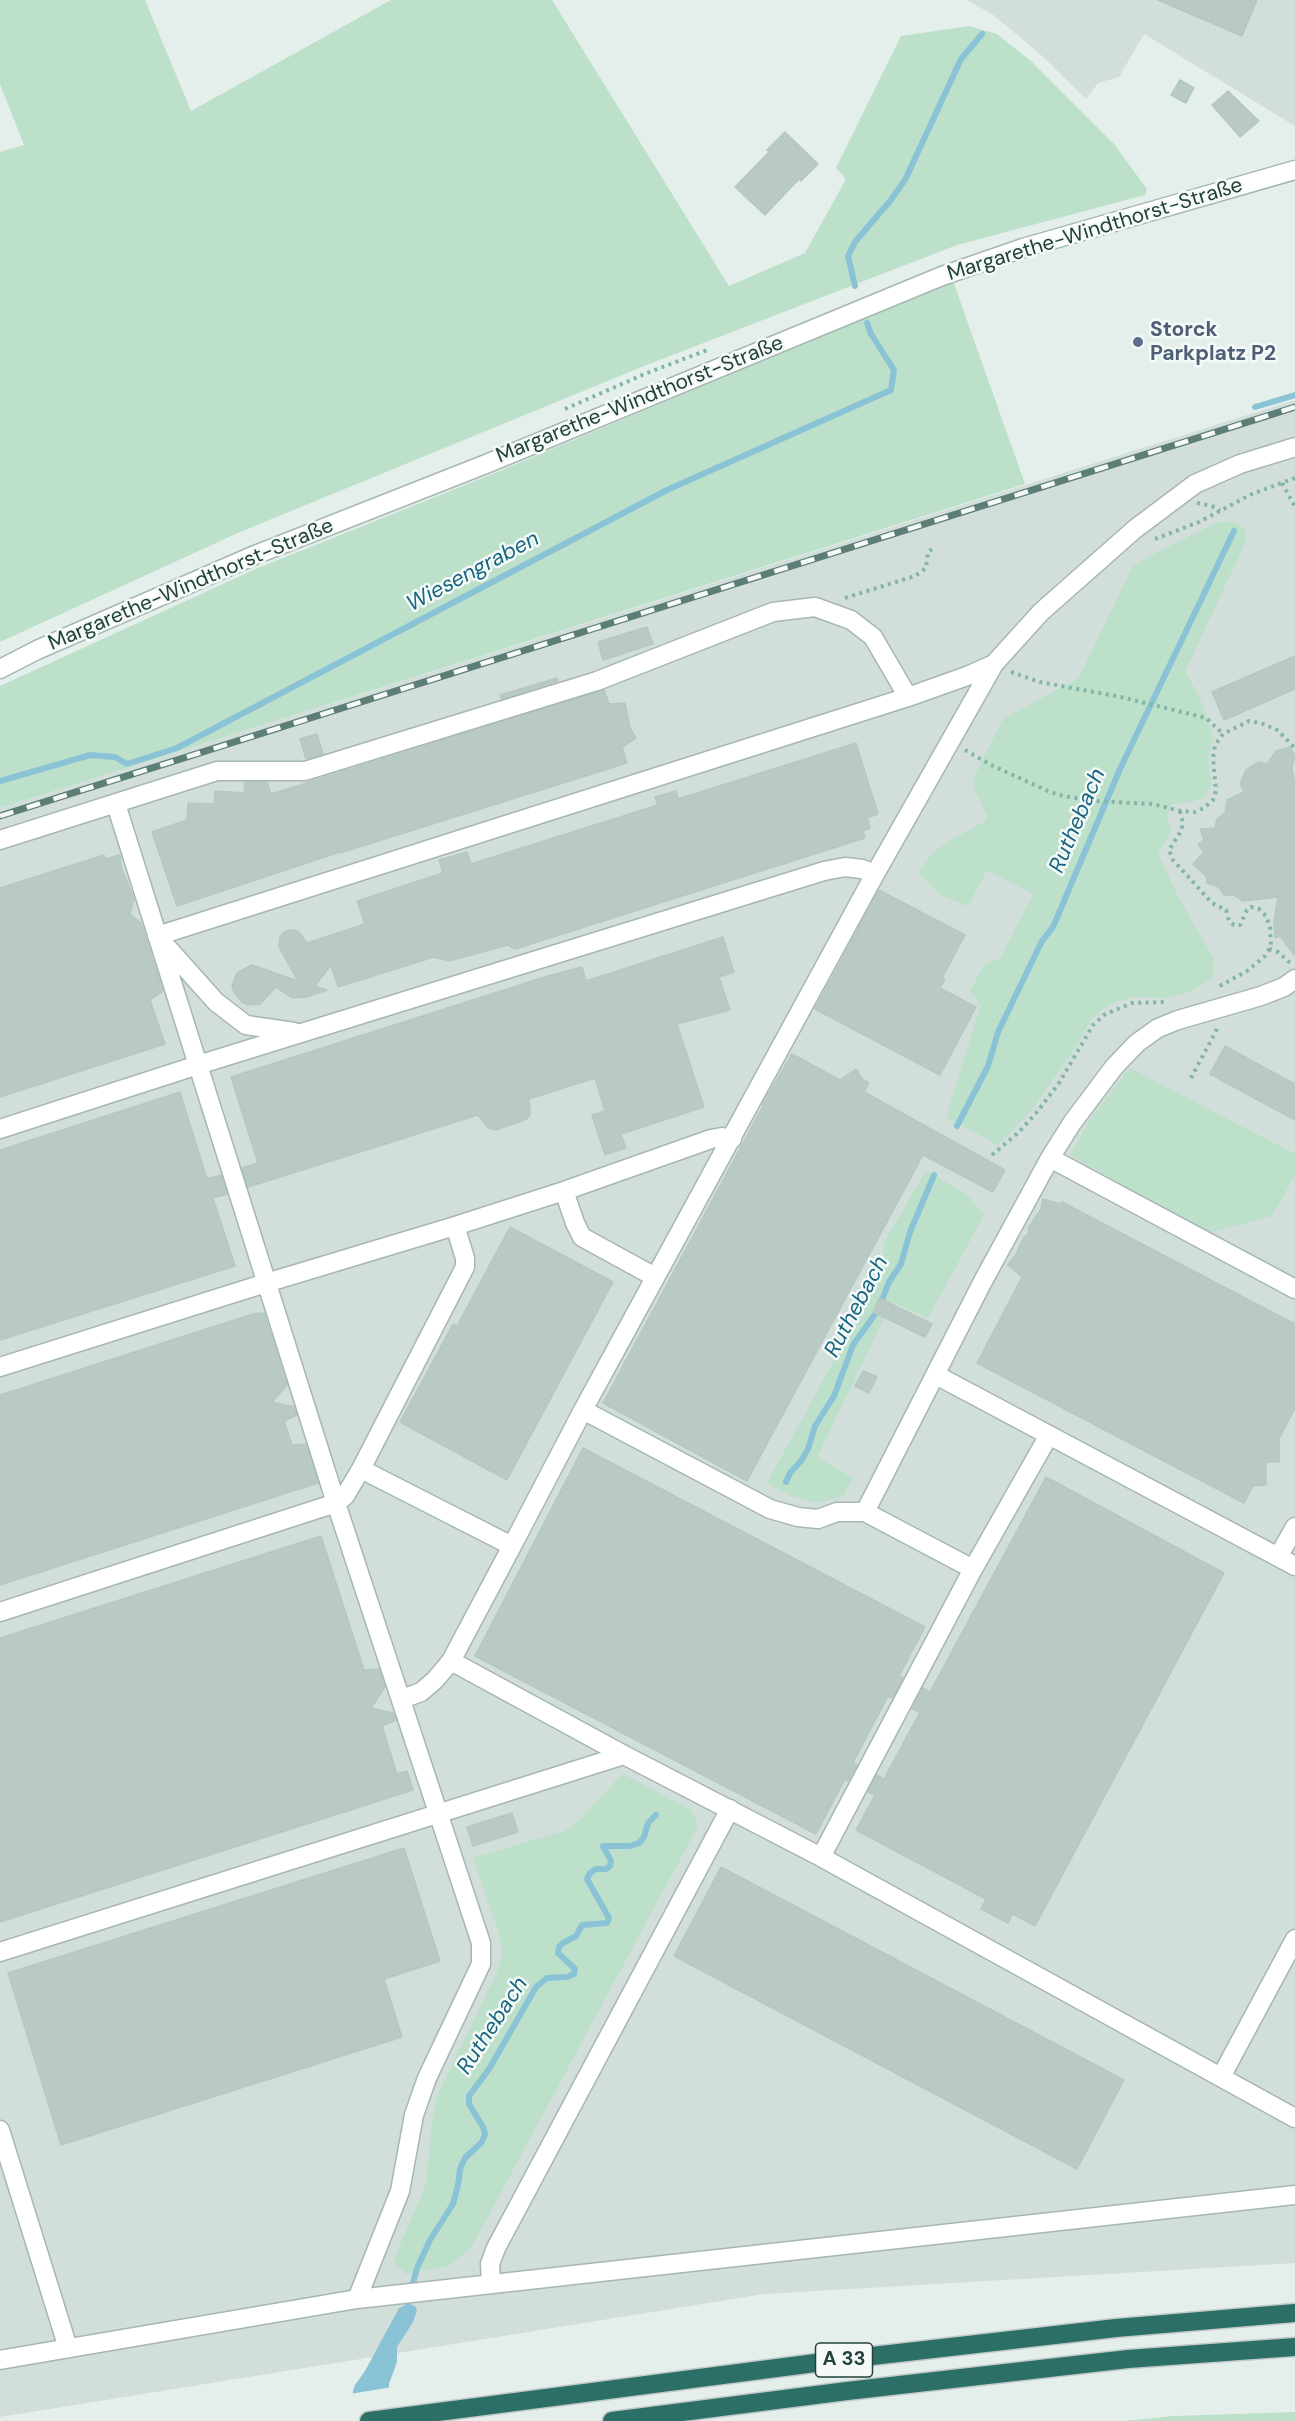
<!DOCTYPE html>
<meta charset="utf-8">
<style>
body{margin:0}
canvas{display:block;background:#e4eeeb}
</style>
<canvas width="1295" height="2421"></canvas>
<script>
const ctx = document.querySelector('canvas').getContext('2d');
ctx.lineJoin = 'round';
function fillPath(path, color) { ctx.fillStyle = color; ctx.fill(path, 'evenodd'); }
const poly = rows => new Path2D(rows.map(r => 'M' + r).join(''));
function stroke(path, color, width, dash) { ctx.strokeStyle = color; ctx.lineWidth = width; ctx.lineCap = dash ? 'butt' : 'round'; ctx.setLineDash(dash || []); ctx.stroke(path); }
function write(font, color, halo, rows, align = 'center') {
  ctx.font = font + ' "DM Sans",sans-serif'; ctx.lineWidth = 5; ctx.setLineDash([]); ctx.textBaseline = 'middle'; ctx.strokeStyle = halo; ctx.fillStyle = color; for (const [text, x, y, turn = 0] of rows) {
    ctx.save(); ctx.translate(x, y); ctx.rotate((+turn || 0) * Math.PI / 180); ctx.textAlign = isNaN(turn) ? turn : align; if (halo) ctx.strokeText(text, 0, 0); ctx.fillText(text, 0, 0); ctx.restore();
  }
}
fillPath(poly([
 [966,0,1295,0,1295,126,1144,34,1119,77,1098,83,1086,99,1039,53,992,14],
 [1295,400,1295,2263,764,2294,0,2417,0,808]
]), '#d2deda');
fillPath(poly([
 [0,0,145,0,191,111,391,0,552,0,729,286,805,253,846,179,836,168,901,36,969,26,997,34,1032,62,1114,144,1147,189,1145,195,957,245,644,366,240,532,0,642,0,152,24,145,0,84],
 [953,281,1025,484,0,808,0,686,258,568,495,473],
 [1230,521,1240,525,1245,531,1246,541,1185,672,1199,696,1214,738,1208,758,1212,784,1204,798,1191,802,1172,804,1167,816,1171,831,1158,854,1179,898,1214,959,1214,978,1186,993,1166,998,1133,997,1115,1002,1101,1010,1091,1020,1075,1048,1031,1111,998,1145,946,1117,981,1005,970,991,984,965,1000,959,1033,894,987,870,968,906,940,895,918,873,931,855,945,843,984,822,987,816,974,788,974,777,1003,719,1079,678,1133,565,1214,524],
 [1130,1068,1295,1154,1295,1175,1272,1216,1208,1233,1070,1155,1093,1115],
 [929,1172,967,1195,984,1215,928,1318,892,1302,817,1457,853,1478,843,1496,817,1503,791,1496,767,1483,882,1273,884,1243,924,1174],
 [621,1775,625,1775,691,1810,697,1822,697,1828,471,2248,449,2266,406,2274,395,2264,395,2257,426,2184,432,2122,437,2096,496,1974,502,1957,500,1937,473,1858,564,1831,579,1821],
 [1295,2412,1295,2421,1124,2421,1174,2416]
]), '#bce0c9');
fillPath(poly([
 [409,2304,415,2306,417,2310,413,2322,397,2347,397,2362,389,2384,390,2421,352,2421,353,2391,355,2385,365,2371,399,2308]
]), '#8ac3d6');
fillPath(poly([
 [392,2387,393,2421,349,2421,350,2394]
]), '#e4eeeb');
stroke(poly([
 [855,286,848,256,855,242,890,201,905,180,961,59,982,34],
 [1255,407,1295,395],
 [0,781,90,755,115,757,127,764,177,748,667,490,891,390,894,370,871,334,867,323],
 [957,1126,988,1066,998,1032,1042,941,1053,927,1120,769,1234,531],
 [786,1482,790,1473,801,1461,808,1449,815,1426,834,1396,853,1345,878,1310,889,1282,901,1264,910,1232,934,1175],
 [406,2311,417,2268,430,2240,453,2204,458,2185,460,2169,465,2158,482,2142,485,2134,483,2127,469,2104,469,2096,489,2069,536,1987,547,1978,567,1977,574,1974,575,1969,558,1953,559,1947,563,1943,576,1936,582,1925,607,1923,609,1918,587,1879,590,1873,596,1869,606,1869,610,1866,611,1861,603,1846,630,1846,639,1843,644,1837,648,1823,656,1815]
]), '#8ac3d6', 6);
const building = poly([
 [1158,0,1257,0,1242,36,1158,0],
 [1180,80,1194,88,1186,103,1171,95,1180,80],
 [1228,91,1259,121,1240,137,1212,105,1228,91],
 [785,132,818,164,801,181,799,179,765,215,735,187,769,152,767,150,785,132],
 [647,627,653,644,603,660,598,642,647,627],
 [1295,656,1295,689,1224,720,1212,692,1295,656],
 [557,678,558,681,501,699,500,695,557,678],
 [604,690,609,704,625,703,630,728,636,738,622,747,627,763,340,853,340,852,177,906,152,832,187,820,188,803,214,804,215,791,244,793,245,782,267,782,271,794,604,690],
 [317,734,323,754,306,759,300,739,317,734],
 [856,743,878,814,867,818,870,828,863,831,865,838,515,949,508,945,449,961,434,957,338,987,331,965,315,986,327,990,307,997,292,998,276,987,260,1004,248,1005,242,1002,234,992,232,986,237,973,252,965,298,981,279,947,280,937,283,933,288,930,298,931,307,943,365,924,357,901,443,873,439,860,467,852,471,864,658,805,655,797,676,791,678,799,856,743],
 [1290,747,1295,756,1292,767,1295,786,1295,956,1280,936,1275,938,1274,921,1278,897,1243,901,1234,895,1224,895,1219,887,1207,883,1206,876,1193,864,1204,852,1198,844,1204,840,1200,829,1215,828,1217,819,1225,813,1227,800,1244,792,1240,784,1246,770,1258,762,1267,764,1276,751,1290,747],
 [104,855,105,859,120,855,121,867,134,899,130,914,141,923,163,991,150,1000,165,1044,0,1097,0,888,104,855],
 [879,890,965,935,942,978,945,979,940,988,976,1007,940,1075,815,1009,879,890],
 [723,937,734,972,719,977,730,1010,677,1024,704,1107,621,1134,626,1148,605,1155,592,1115,605,1111,595,1078,529,1099,530,1114,527,1119,496,1130,488,1128,478,1115,248,1187,242,1168,258,1163,231,1077,548,976,582,967,586,981,723,937],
 [1225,1046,1295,1084,1295,1120,1210,1074,1225,1046],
 [792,1054,840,1080,856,1069,862,1079,869,1083,864,1092,1005,1170,993,1192,923,1155,747,1481,603,1403,763,1106,762,1105,792,1054],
 [180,1092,207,1179,221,1175,227,1194,213,1198,235,1266,0,1340,0,1150,180,1092],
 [1043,1199,1060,1204,1062,1202,1295,1324,1295,1408,1279,1439,1279,1462,1266,1462,1266,1485,1253,1486,1244,1503,977,1363,1022,1277,1008,1265,1015,1256,1024,1237,1028,1235,1029,1227,1041,1209,1043,1199],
 [510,1227,613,1282,507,1480,400,1422,453,1324,457,1326,510,1227],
 [879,1298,932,1324,925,1337,873,1312,879,1298],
 [264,1313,287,1385,272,1402,294,1407,297,1415,284,1421,292,1445,306,1444,318,1483,0,1585,0,1395,253,1314,264,1313],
 [863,1371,877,1377,869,1393,855,1386,863,1371],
 [583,1448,925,1627,899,1676,903,1678,892,1698,888,1696,853,1763,857,1765,848,1781,845,1779,816,1834,475,1656,583,1448],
 [1046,1477,1224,1573,1035,1926,1013,1914,1008,1923,981,1909,986,1899,856,1830,875,1795,868,1792,877,1775,884,1779,920,1712,912,1709,923,1688,930,1692,1046,1477],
 [321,1536,364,1670,379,1669,385,1687,371,1708,393,1713,396,1720,382,1726,397,1774,407,1771,413,1790,0,1922,0,1638,321,1536],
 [512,1813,518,1832,473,1846,467,1827,512,1813],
 [404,1848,440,1961,384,1979,402,2037,61,2145,8,1973,404,1848],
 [721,1867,1124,2080,1077,2169,674,1956,721,1867]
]);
fillPath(building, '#b9c9c4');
stroke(building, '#b6c8c2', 1.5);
const minor = poly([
 [994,664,875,874,583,1410,770,1509,798,1517,818,1519,837,1512,865,1512,982,1283,1050,1158,1072,1123,1114,1067,1137,1043,1158,1028,1178,1020,1261,996,1284,987,1295,979],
 [0,669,37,650,255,555,486,464,942,276,1023,248,1295,170],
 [0,840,217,771,305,771,597,681,773,612,815,607,851,620,873,637,908,697],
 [294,1032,246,1025,216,1002,157,936,908,697,967,676,994,664,1041,612,1135,529,1195,484,1240,464,1295,447],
 [0,1129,198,1065,116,804],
 [1050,1158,1295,1289],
 [564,1191,575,1223,582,1237,655,1277],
 [455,1226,564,1191,711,1139,722,1137,732,1139],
 [0,1367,266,1283,455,1226,465,1258,465,1267,361,1469,345,1496,336,1503,0,1612],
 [936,1375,1295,1566],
 [361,1469,512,1546,583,1410],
 [865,1512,973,1569],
 [1278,1557,1295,1527],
 [451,1661,624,1755,821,1857,1295,2118],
 [402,1699,421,1692,435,1680,451,1661,512,1546],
 [821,1857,973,1569,1049,1435],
 [0,1952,624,1755],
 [1221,2077,1295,1939],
 [0,2130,68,2348],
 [491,2283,490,2264,496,2248,730,1809],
 [357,2299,1295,2195],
 [0,2360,357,2299,400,2191,414,2115,427,2078,481,1964,481,1943,336,1503,198,1065,824,871,845,867,862,869,875,874]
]);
const highway = poly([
 [369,2421,846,2359,1116,2328,1295,2313],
 [612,2421,847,2391,1128,2359,1295,2347]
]);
stroke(minor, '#a6b7b3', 21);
stroke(highway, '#c1cac8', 21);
stroke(poly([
 [565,409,647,373,710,349],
 [1282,483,1295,507],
 [1197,503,1212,506,1220,511],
 [1155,539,1199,522,1252,494,1295,478],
 [845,598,915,576,926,568,928,552,933,548],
 [1011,672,1040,682,1121,697,1206,718,1223,734],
 [965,750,993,766,1048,791,1063,796,1095,801,1153,804,1180,811,1195,812,1204,808,1213,800,1216,791,1213,758,1215,745,1223,734,1249,721,1261,723,1277,730,1295,748],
 [1180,811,1183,823,1181,831,1169,850,1173,860,1212,903,1226,910,1229,921,1234,925,1240,925,1247,910,1251,907,1259,909,1266,916,1270,927,1271,946,1265,956,1247,971,1218,987],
 [1269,949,1278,952,1290,963],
 [1191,1078,1217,1029],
 [992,1155,1019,1132,1037,1112,1059,1083,1093,1025,1104,1015,1132,1003,1168,1002]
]), '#83b4a8', 4, [3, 4.5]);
stroke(minor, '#fff', 18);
stroke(highway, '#2c6f67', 18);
const rail = poly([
 [0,816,1295,407]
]);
stroke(rail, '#5d7d77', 7);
stroke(rail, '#f5faf8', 4.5, [14]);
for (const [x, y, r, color] of [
 [1138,342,6,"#5c6f8a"]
]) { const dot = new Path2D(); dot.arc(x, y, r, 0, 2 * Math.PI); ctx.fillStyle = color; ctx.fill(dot); stroke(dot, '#f5faf8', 2); }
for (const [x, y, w] of [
 [844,2360,57]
]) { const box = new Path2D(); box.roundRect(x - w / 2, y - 17, w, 34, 4.5); ctx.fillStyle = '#f5faf8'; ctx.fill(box); stroke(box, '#22413c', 1.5); }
write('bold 20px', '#22413c', null, [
 ["A 33",844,2360]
]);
write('21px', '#22413c', '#f5faf8', [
 ["Margarethe-Windthorst-Straße",1095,230,-17],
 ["Margarethe-Windthorst-Straße",640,400,-22],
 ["Margarethe-Windthorst-Straße",191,585,-23]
]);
write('bold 21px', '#4e5e75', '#f5faf8', [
 ["Storck",1150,330],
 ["Parkplatz P2",1150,354]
], 'left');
write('italic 22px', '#186781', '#f5faf8', [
 ["Wiesengraben",473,572,-28],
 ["Ruthebach",1078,821,-67],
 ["Ruthebach",857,1307,-62],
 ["Ruthebach",493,2026,-57]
]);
</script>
